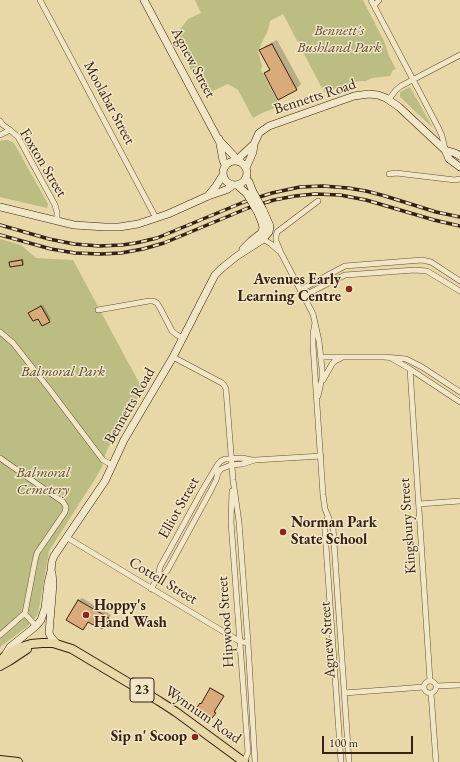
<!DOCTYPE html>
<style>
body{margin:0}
#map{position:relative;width:460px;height:762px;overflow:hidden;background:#e9d8a7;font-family:"EB Garamond",serif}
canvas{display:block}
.scale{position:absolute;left:322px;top:736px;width:91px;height:18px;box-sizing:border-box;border:2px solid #362113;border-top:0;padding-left:5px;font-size:12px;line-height:14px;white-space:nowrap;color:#362113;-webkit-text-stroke:3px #f1e6c6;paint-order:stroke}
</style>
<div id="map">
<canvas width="460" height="762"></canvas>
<div class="scale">100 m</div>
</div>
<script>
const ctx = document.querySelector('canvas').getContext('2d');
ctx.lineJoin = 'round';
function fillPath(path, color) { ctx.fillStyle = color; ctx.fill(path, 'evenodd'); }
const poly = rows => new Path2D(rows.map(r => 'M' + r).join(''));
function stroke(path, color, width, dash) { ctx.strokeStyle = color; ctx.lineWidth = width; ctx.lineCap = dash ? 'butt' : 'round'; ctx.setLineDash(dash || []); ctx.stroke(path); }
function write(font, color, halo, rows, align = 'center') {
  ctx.font = font + ' "EB Garamond",serif'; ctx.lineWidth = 3; ctx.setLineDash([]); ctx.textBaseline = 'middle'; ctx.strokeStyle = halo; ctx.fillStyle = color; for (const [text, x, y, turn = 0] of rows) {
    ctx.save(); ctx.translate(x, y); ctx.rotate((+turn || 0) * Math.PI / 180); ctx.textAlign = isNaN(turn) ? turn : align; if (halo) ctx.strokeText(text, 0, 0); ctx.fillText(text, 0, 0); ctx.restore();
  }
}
fillPath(poly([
 [195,0,363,0,384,41,389,56,396,69,393,70,390,76,372,78,366,81,359,81,324,92,283,14,270,21,268,30,258,51,262,66,261,70,280,106,262,113,253,118,238,90,228,84,204,95,174,37,188,19,201,13],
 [410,87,433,128,400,97,400,92],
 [2,140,8,140,14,143,48,204,47,208,0,197,0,141],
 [0,239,21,245,36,258,73,260,143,390,109,446,104,458,102,467,95,479,49,551,38,614,29,625,0,647]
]), '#bbbd83');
fillPath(poly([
 [277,40,301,84,296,89,278,98,265,73,270,68,261,51,265,46],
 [23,259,24,263,22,265,10,262,11,261],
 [43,305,51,319,49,321,38,318,30,313],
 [82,598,111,615,105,625,102,628,89,621,83,629,67,620,79,600],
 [212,688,224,695,215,711,216,711,213,716,201,704,202,703]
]), '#0003');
const building = poly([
 [272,44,297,90,278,100,264,73,270,70,259,50,272,44],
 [22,260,23,265,10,267,9,262,22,260],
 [41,306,50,322,42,326,38,319,33,321,28,313,41,306],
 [78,600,109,618,102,629,99,627,99,628,88,622,83,630,66,620,78,600],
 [210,688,224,696,214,712,216,713,212,718,196,709,200,703,201,704,210,688]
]);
fillPath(building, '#daaa7a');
stroke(building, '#362113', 1);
const minor = poly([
 [40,0,156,218],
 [371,0,438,127,442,136,445,149],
 [374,6,379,0],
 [389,99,396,90,401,86,460,55],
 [0,121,3,125,10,130,18,137,55,205,57,212,57,221],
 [0,135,10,130],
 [389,174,396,173,455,180,460,179],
 [318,201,281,229,277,232,276,237,276,241,281,253,313,314,319,341,322,369,322,378,318,396],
 [263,239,271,244,279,251],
 [300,290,345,266,422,260,431,262,460,281],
 [303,296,345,275,415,270,427,271,460,291],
 [98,310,149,301,153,301,157,303,160,308,172,331,177,335,183,338],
 [315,323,313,334,313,345,323,495,325,509,333,528,349,762],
 [0,332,13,343,50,390,103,460,112,465],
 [173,357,222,383,224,385,226,389,233,480,239,522,248,643,255,762],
 [321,357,384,357,406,359,422,367,460,392],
 [391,358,410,369,460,402],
 [410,369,430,681],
 [323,380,332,364,335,361,341,358],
 [0,458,63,502,66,507,65,512,37,553,35,561,25,613,0,635],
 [232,491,231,522,248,752,247,755,244,762],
 [419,504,460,501],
 [328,517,325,525,325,532,341,762],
 [66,537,239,641,248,643],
 [158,577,160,567,203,489,218,464,221,461,225,459,242,458,252,460],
 [151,589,158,577,164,574,167,571,210,492,216,480,218,473,221,469,231,465,242,464,255,460,321,456],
 [25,614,36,626],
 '424 687a6 6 0 1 1 12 0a6 6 0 1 1-12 0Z',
 [436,686,460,685],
 [344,693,424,687],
 [431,693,436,762]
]);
const secondary = poly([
 [144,0,218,139,234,156,236,160],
 [219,139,223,160,225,165],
 [445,150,455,153,460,156],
 '223 173a12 12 0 1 1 24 0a12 12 0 1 1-24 0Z',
 [238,161,241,156,254,144,259,133,269,126,354,96,369,94,378,95,386,98,399,107,445,150,449,159,460,167],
 [246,168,253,152,254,144],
 [246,178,249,182,253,192],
 [237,185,247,194],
 [208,196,216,186,223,175],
 [0,207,74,225,105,227,119,227,138,224,168,214,208,196,223,191,228,189,233,185],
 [243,249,251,241,260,234,262,232,263,227,262,223,258,213],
 [52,573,53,584,49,633,51,637,57,644],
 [4,657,10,647,36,626,41,620,45,608,48,583,51,571,52,561,54,556,105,481,124,440,173,357,215,275,222,268,237,256,262,240,269,232,270,226,263,210]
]);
const primary = poly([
 [0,662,4,657,12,651,21,647,31,644,42,643,53,643,72,649,159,701,176,712,244,762],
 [0,666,9,661,27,649],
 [0,760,18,762]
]);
stroke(minor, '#634f38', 6);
stroke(secondary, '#362113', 8);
stroke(primary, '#362113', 10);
stroke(minor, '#f1e6c6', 5);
stroke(secondary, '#f1e6c6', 7);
stroke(primary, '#e9d8a7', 8);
const rail = poly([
 [0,225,49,239,74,244,99,246,122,245,136,243,157,238,244,202,272,193,300,187,323,186,348,188,366,191,385,196,436,212,460,217],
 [0,235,51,249,75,253,101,254,121,253,143,249,164,243,248,208,274,200,295,196,315,194,340,195,366,200,434,220,460,226]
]);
stroke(rail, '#362113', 3.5);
stroke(rail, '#f1e6c6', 2, [6]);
const secondaryBridge = poly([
 [253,192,263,210],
 [247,194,258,213]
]);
stroke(secondaryBridge, '#362113', 8, []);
stroke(secondaryBridge, '#f1e6c6', 7);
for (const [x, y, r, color] of [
 [349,289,4,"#8f2418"],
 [283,532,4,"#8f2418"],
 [86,615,4,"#8f2418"],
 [195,737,4,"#8f2418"]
]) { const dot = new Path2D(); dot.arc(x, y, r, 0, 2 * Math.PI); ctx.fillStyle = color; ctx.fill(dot); stroke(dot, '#f1e6c6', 1.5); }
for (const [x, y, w] of [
 [142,690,24]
]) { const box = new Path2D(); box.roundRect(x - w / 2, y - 12, w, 24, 3); ctx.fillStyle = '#f1e6c6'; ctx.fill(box); stroke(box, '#362113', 1); }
write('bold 14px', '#362113', null, [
 ["23",142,690]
]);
write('italic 15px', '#57482f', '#f1e6c6', [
 ["Bennett's",339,31],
 ["Bushland Park",339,48],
 ["Balmoral Park",63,372],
 ["Balmoral",43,473],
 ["Cemetery",43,490]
]);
write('15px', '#362113', '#f1e6c6', [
 ["Agnew Street",193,63,62],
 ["Bennetts Road",315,97,-18],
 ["Moolabar Street",109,103,62],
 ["Foxton Street",43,163,59],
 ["Bennetts Road",130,406,-60],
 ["Elliot Street",179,508,-61],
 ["Kingsbury Street",408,526,-94],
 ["Cottell Street",163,581,31],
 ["Hipwood Street",226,622,-94],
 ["Agnew Street",328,640,-94],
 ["Wynnum Road",203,715,35]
]);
write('bold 15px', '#362113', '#f1e6c6', [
 ["Avenues Early",341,280],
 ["Learning Centre",341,297],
 ["Norman Park",291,523,"left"],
 ["State School",291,540,"left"],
 ["Hoppy's",94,606,"left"],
 ["Hand Wash",94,623,"left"],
 ["Sip n' Scoop",187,737]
], 'right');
</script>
